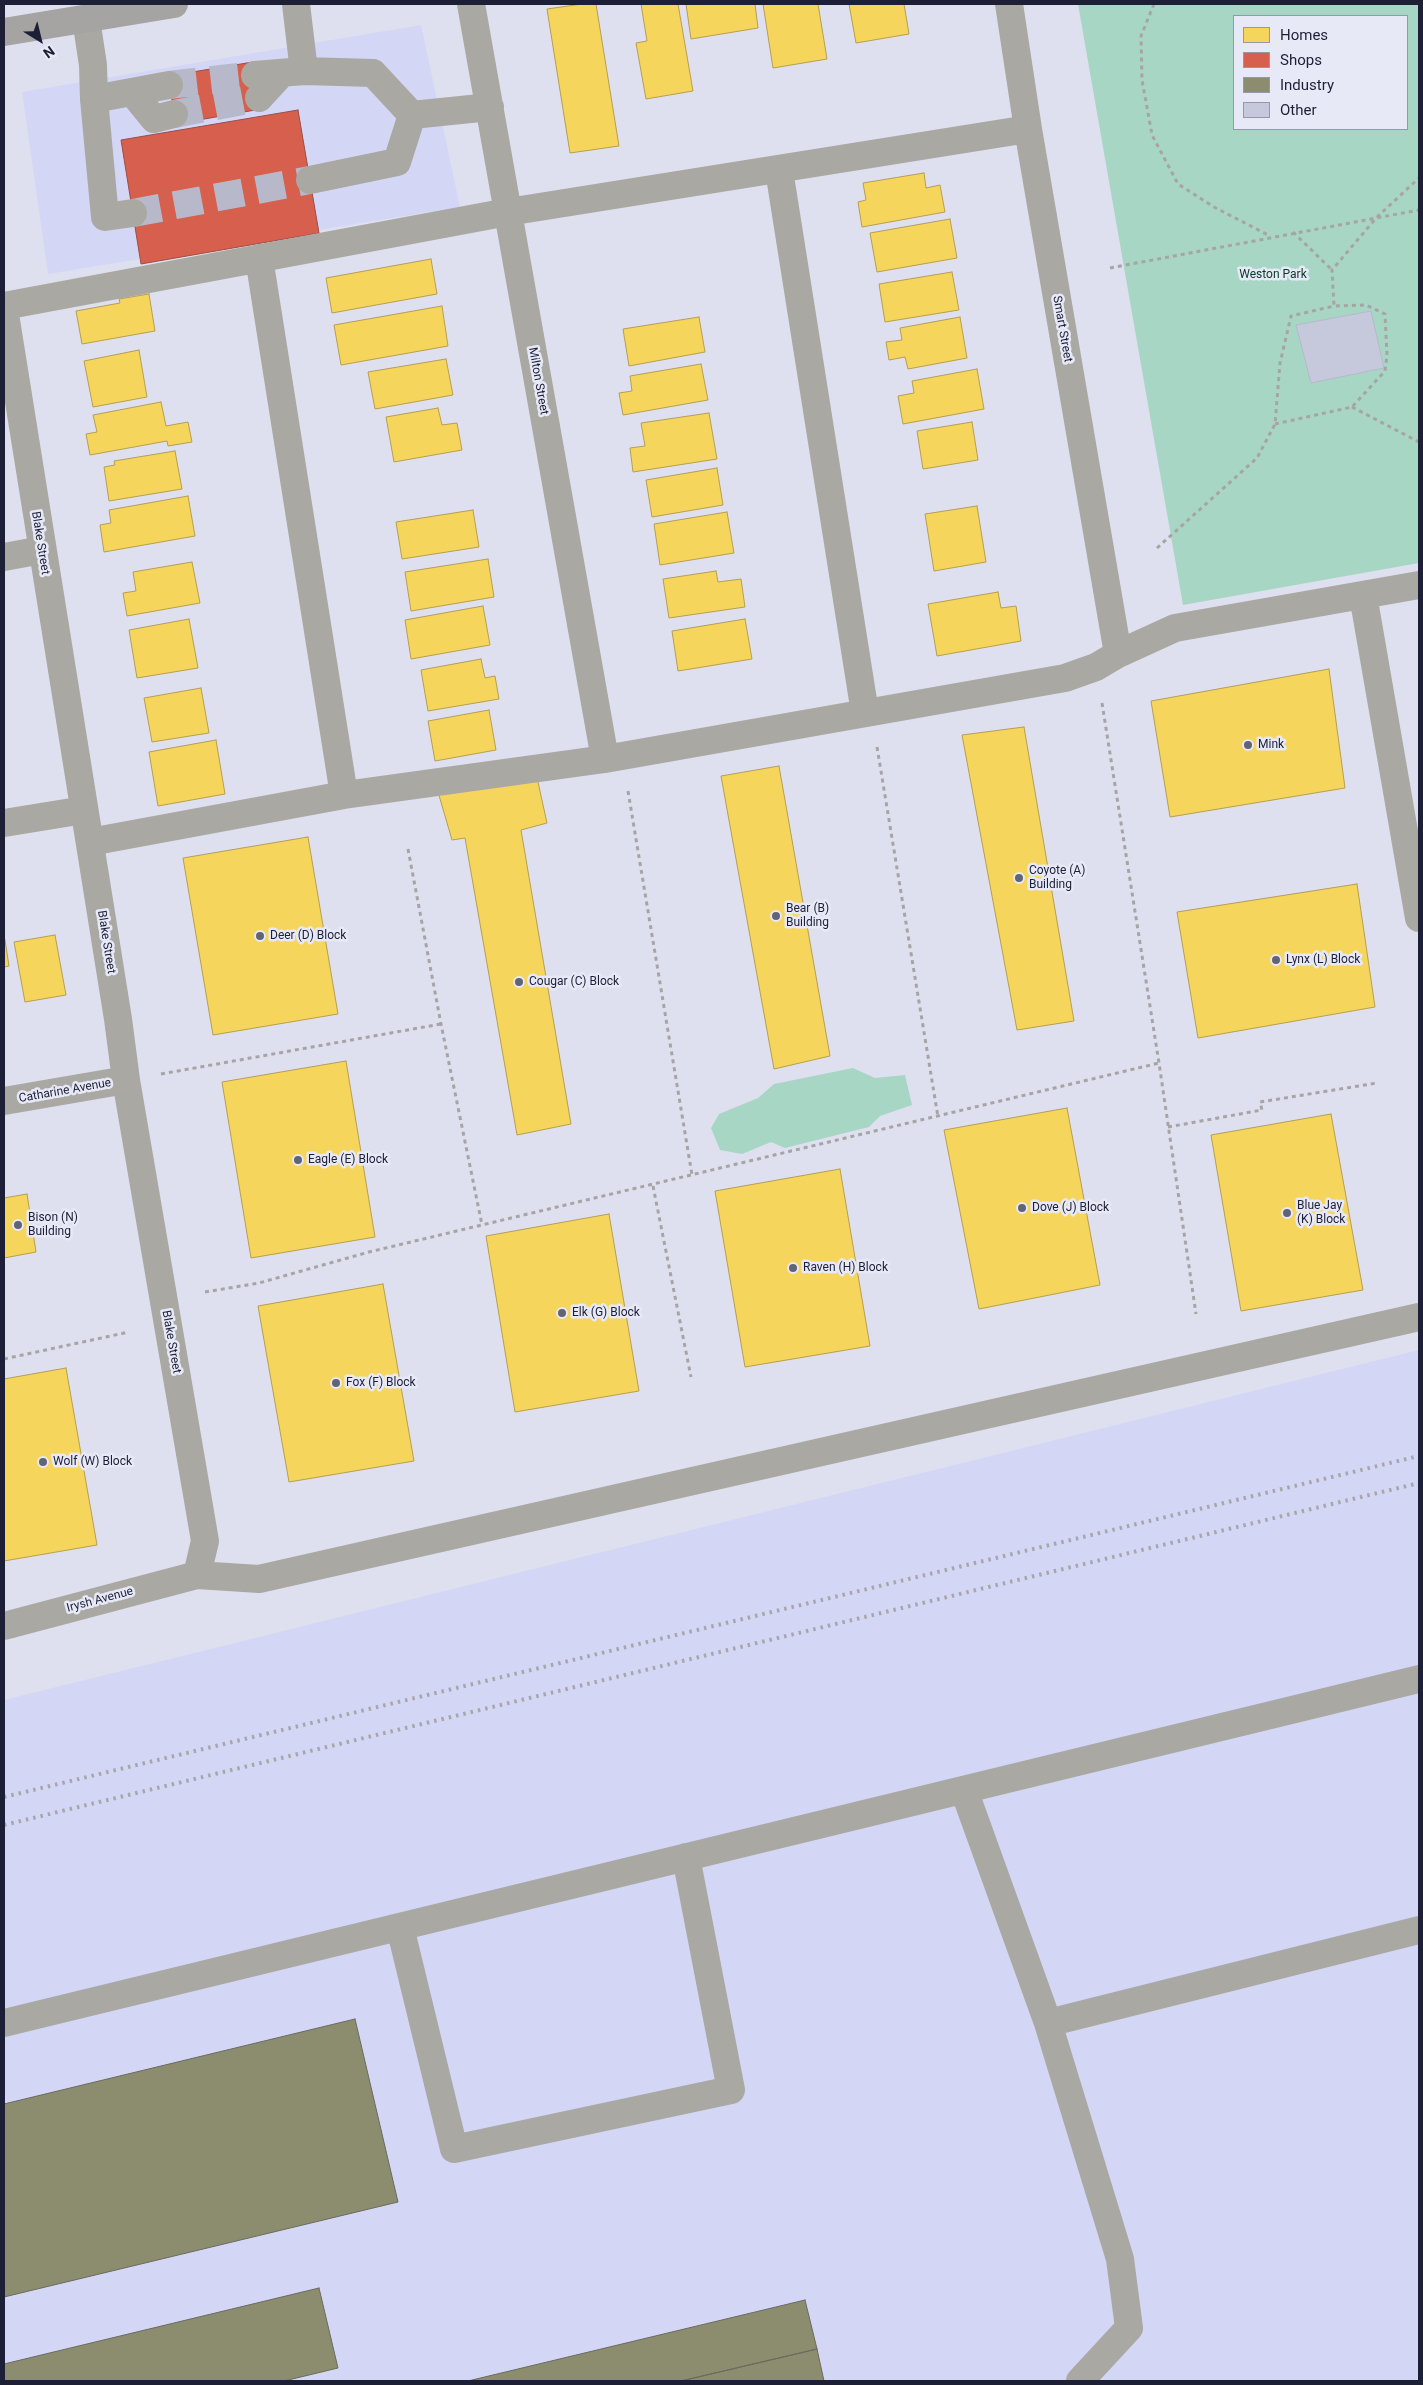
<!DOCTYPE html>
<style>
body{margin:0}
#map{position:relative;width:1423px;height:2385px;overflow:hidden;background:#dee0ef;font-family:Roboto,sans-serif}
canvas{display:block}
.frame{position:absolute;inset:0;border:5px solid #1d1f36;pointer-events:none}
.legend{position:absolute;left:1233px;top:15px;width:175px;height:115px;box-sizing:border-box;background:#e7e9f7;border:1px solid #9698aa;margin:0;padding:6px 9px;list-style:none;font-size:15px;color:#1d1f36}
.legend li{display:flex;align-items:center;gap:10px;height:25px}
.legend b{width:25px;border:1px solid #9698aa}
.north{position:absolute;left:15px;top:15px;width:50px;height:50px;-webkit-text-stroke:4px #e7e9f7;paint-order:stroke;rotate:144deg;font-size:14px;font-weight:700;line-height:20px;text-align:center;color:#1d1f36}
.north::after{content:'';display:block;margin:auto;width:18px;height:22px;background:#1d1f36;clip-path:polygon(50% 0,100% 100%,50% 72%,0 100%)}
</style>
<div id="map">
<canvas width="1423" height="2385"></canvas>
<div class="frame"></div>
<ul class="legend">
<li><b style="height:14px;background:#f6d55c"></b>Homes</li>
<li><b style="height:14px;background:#d6604d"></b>Shops</li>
<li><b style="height:14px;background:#8c8c6e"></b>Industry</li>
<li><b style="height:14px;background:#c6c8dc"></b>Other</li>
</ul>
<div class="north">N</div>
</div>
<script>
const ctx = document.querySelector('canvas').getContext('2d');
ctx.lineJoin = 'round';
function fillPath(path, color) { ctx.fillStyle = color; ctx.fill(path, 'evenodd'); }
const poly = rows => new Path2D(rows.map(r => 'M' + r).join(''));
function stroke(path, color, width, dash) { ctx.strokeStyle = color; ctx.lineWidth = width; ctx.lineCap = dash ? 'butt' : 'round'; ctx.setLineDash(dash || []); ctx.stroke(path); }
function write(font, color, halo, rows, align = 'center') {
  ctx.font = font + ' Roboto,sans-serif'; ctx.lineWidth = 5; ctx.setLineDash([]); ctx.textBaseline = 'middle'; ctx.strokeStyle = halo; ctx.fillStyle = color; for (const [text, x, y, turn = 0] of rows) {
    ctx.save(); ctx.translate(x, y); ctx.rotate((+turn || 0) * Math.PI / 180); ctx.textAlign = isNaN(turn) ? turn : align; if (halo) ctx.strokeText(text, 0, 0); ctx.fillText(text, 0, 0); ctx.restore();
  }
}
fillPath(poly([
 [421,25,460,207,48,274,22,92],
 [1419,1350,1419,2381,4,2381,4,1700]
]), '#d3d7f5');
fillPath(poly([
 [1078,4,1419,4,1419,563,1183,605],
 [1234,16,1407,16,1407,129,1234,129],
 [853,1068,875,1078,905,1075,912,1105,880,1116,869,1127,785,1148,771,1142,742,1154,720,1150,711,1128,719,1114,758,1098,774,1084]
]), '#a8d6c5');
const homes = poly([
 [582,4,596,4,619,146,570,153,547,9,582,4],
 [641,4,678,4,693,91,646,99,636,43,647,41,641,4],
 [686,4,755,4,758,28,691,39,686,4],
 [763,4,818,4,827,59,773,68,763,4],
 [849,4,904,4,909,34,856,43,849,4],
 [924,173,926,188,940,185,945,212,862,227,858,202,866,200,863,183,924,173],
 [950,219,957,258,877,272,870,233,950,219],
 [431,259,437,294,332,313,326,278,431,259],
 [952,272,959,310,885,322,879,284,952,272],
 [149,294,155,331,82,344,76,311,120,303,119,299,149,294],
 [442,306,448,346,341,365,334,325,442,306],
 [699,317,705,352,629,366,623,329,699,317],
 [960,317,967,358,908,369,905,357,889,360,886,342,902,340,900,328,960,317],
 [139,350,147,397,93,407,84,361,139,350],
 [446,359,453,395,375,409,368,372,446,359],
 [701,364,708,400,623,415,619,393,632,391,630,376,701,364],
 [977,369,984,409,903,424,898,396,914,393,912,381,977,369],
 [161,402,166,426,188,422,192,442,168,446,167,441,90,455,86,434,97,432,93,415,161,402],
 [438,408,442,425,457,423,462,450,394,462,386,417,438,408],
 [709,413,717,459,633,472,630,448,645,446,641,423,709,413],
 [972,422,978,460,923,469,917,431,972,422],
 [175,451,182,489,109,501,104,467,115,465,114,461,175,451],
 [717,468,723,505,652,517,646,480,717,468],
 [188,496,195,536,104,552,100,525,111,523,109,510,188,496],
 [977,506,986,562,934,571,925,514,977,506],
 [473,510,479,547,402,559,396,522,473,510],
 [727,512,734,553,660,565,654,524,727,512],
 [488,559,494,597,411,611,405,572,488,559],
 [192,562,200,603,127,616,123,593,136,591,133,572,192,562],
 [716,571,718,582,741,579,745,607,669,618,663,579,716,571],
 [998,592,1001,608,1016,606,1021,641,937,656,928,604,998,592],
 [483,606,490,645,411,659,405,620,483,606],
 [189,619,198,668,137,678,129,630,189,619],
 [745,619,752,659,678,671,672,631,745,619],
 [481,659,485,678,495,676,499,699,428,711,421,670,481,659],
 [1329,669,1345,788,1170,817,1151,701,1329,669],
 [201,688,209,733,152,742,144,698,201,688],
 [489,710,496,750,435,761,428,721,489,710],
 [1024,727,1074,1021,1017,1030,962,735,1024,727],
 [216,740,225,794,158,806,149,752,216,740],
 [779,766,830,1056,774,1069,721,776,779,766],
 [536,773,547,823,521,830,571,1124,517,1135,465,838,452,840,436,785,536,773],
 [308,837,338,1014,213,1035,183,858,308,837],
 [1357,884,1375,1007,1198,1038,1177,912,1357,884],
 [55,935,66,995,25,1002,14,942,55,935],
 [5,940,9,966,4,967,4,941,5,940],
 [346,1061,375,1237,251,1258,222,1082,346,1061],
 [1067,1108,1100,1285,979,1309,944,1130,1067,1108],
 [1331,1114,1363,1290,1241,1311,1211,1135,1331,1114],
 [840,1169,870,1346,745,1367,715,1191,840,1169],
 [27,1194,36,1252,4,1258,4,1198,27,1194],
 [609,1214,639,1391,515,1412,486,1236,609,1214],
 [383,1284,414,1461,289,1482,258,1306,383,1284],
 [66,1368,97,1545,4,1561,4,1379,66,1368]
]);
fillPath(homes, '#f6d55c');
stroke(homes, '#b59e51', 1);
const shops = poly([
 [253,62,261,109,176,124,168,76,253,62],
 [298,110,319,233,141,264,121,140,298,110]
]);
fillPath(shops, '#d6604d');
stroke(shops, '#9e4c46', 1);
const industry = poly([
 [355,2019,398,2202,4,2297,4,2104,355,2019],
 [319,2288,338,2368,284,2381,4,2381,4,2364,319,2288],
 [805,2300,817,2349,681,2381,468,2381,805,2300],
 [817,2349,824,2381,681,2381,817,2349]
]);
fillPath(industry, '#8c8c6e');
stroke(industry, '#6b6b5d', 1);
const building = poly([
 [1371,311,1384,368,1311,383,1296,325,1371,311]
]);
fillPath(building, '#c6c8dc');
stroke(building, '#b6b9cb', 1);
stroke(poly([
 [169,85,255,75],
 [174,114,259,98],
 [133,213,310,180]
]), '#b7b9ca', 28, [28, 14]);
stroke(poly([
 [1154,4,1141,36,1142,80,1152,135,1178,184,1214,207,1270,236],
 [1293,232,1332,270],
 [1110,268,1419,210],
 [1352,407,1419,442],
 [1275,424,1352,407,1385,371,1387,355,1385,314,1366,305,1334,306],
 [1157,548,1257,458,1275,424,1280,363,1291,316,1334,306,1332,270,1377,217,1419,178],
 [1102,703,1159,1063,1196,1314],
 [877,747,938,1117],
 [628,791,692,1175],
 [408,849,441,1024,482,1225],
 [161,1074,441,1024],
 [1168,1127,1262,1110,1260,1102,1377,1083],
 [653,1186,691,1377],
 [205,1292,259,1283,369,1252,1159,1063],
 [4,1359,129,1332]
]), '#a6a4a4', 3, [4, 4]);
stroke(poly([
 [296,4,304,71],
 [471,4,605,759],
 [1009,4,1028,129,1118,654],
 [86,19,93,65,94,99],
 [255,75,304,71,373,73,412,115,490,107],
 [132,92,154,119,174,114],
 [259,98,282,73],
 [779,170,865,713],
 [310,180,397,162,412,115],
 [133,213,105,217,94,99,169,85],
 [259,258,344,795],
 [4,306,508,212,1028,129],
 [4,308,118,1019,126,1080,205,1541,197,1575],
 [4,557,42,550],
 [1363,595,1419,918],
 [4,823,84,810],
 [90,842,344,795,605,759,1065,678,1096,667,1118,654,1175,628,1419,585],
 [4,1101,126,1080],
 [4,1626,197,1575,259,1579,1419,1317],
 [964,1790,1048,2023,1419,1930],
 [400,1927,454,2149,731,2090,686,1857],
 [4,2023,1419,1679],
 [1048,2023,1120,2259,1129,2328,1080,2381]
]), '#a9a8a3', 28);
stroke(poly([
 [4,32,174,4]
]), '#a5a4a3', 28);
stroke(poly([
 [4,1797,1419,1456],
 [4,1825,1419,1483]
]), '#a7a6a8', 4, [2.5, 5]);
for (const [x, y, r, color] of [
 [1248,745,5,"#616377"],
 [1019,878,5,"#616377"],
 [776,916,5,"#616377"],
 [260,936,5,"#616377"],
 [1276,960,5,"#616377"],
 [519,982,5,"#616377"],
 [298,1160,5,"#616377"],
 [1022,1208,5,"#616377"],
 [1287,1213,5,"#616377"],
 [18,1225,5,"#616377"],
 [793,1268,5,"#616377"],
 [562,1313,5,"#616377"],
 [336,1383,5,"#616377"],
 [43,1462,5,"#616377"]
]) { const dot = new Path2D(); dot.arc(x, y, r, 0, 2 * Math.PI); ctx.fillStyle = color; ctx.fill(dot); stroke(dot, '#e7e9f7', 2); }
write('12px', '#053923', '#e7e9f7', [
 ["Weston Park",1273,275]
]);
write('12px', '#1d1f36', '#e7e9f7', [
 ["Smart Street",1062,329,80],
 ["Milton Street",538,381,80],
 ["Blake Street",40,543,81],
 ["Blake Street",106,942,81],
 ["Catharine Avenue",65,1091,-10],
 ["Blake Street",171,1342,80],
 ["Irysh Avenue",100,1600,-15]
]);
write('12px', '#1d1f36', '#e7e9f7', [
 ["Mink",1258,745],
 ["Coyote (A)",1029,871],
 ["Building",1029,885],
 ["Bear (B)",786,909],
 ["Building",786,923],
 ["Deer (D) Block",270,936],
 ["Lynx (L) Block",1286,960],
 ["Cougar (C) Block",529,982],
 ["Eagle (E) Block",308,1160],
 ["Blue Jay",1297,1206],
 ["(K) Block",1297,1220],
 ["Dove (J) Block",1032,1208],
 ["Bison (N)",28,1218],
 ["Building",28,1232],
 ["Raven (H) Block",803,1268],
 ["Elk (G) Block",572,1313],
 ["Fox (F) Block",346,1383],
 ["Wolf (W) Block",53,1462]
], 'left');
</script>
